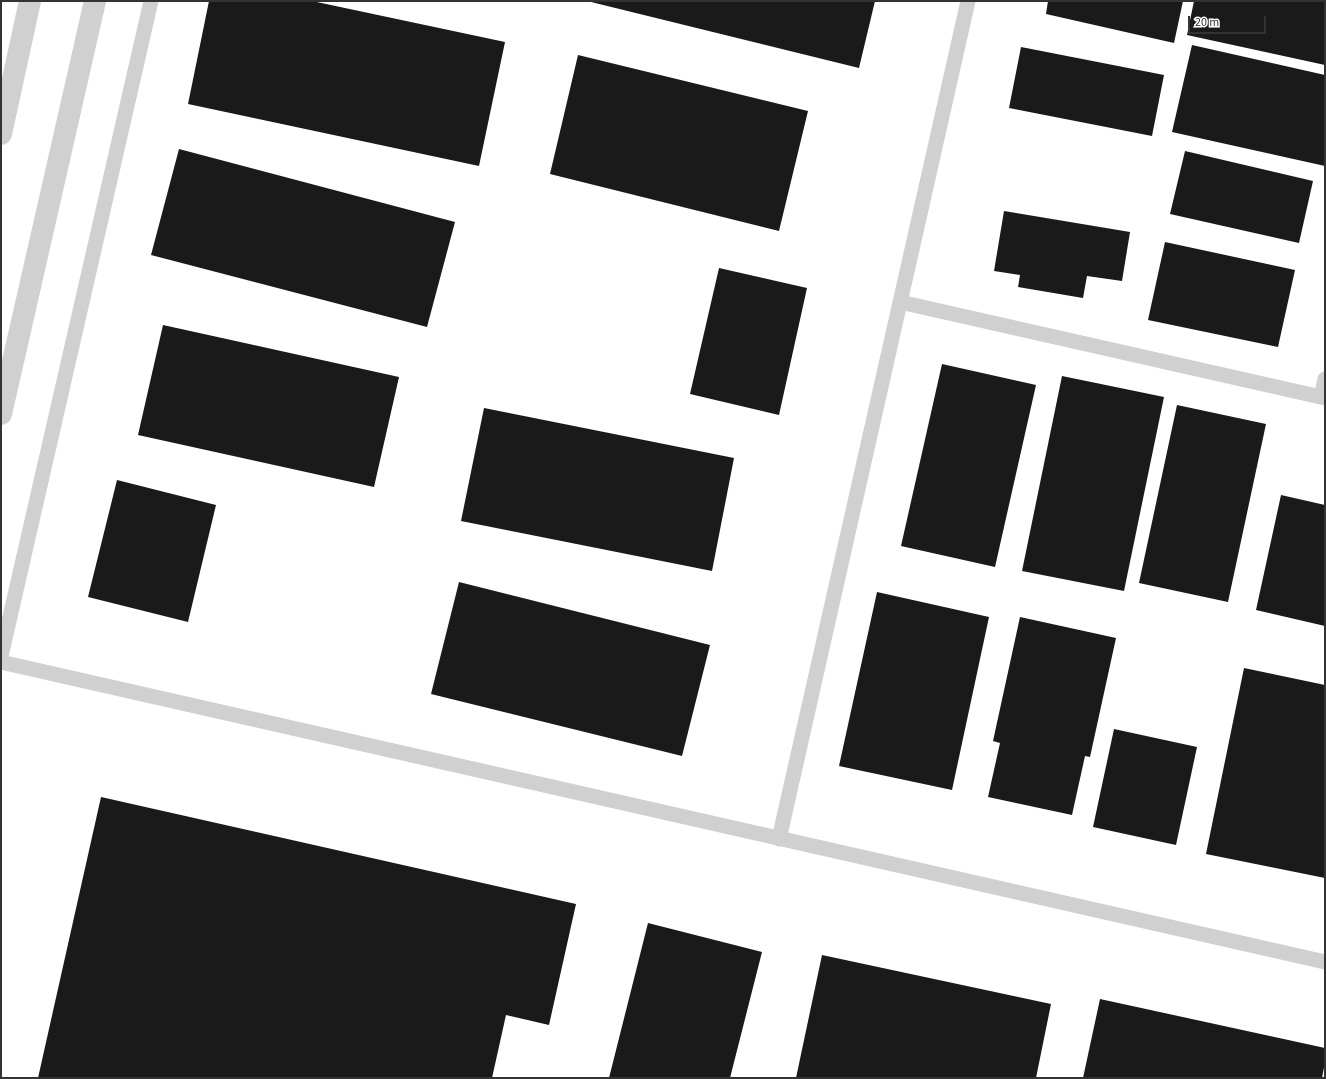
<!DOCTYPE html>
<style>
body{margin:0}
#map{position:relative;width:1326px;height:1079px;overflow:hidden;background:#fff;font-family:"Source Sans 3",sans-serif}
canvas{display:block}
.frame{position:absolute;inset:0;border:2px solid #333;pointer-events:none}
.scale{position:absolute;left:1188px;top:16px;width:78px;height:18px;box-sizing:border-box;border:2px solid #333;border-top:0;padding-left:5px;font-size:12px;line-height:14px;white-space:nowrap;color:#333;-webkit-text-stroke:3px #fff;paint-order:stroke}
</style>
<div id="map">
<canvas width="1326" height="1079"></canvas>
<div class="frame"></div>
<div class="scale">20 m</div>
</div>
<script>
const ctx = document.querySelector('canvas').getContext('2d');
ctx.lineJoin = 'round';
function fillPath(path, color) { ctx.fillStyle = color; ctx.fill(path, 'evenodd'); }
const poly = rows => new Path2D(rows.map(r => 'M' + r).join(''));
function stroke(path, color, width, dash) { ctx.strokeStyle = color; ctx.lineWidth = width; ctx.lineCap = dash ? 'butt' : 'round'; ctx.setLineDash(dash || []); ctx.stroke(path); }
fillPath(poly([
 [209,1,312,1,505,42,479,166,188,104],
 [587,1,875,1,859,68],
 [1048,1,1183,1,1174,43,1046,14],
 [1194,1,1325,1,1325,65,1187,35],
 [1192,45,1325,75,1325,166,1172,132],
 [1021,47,1164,75,1152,136,1009,108],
 [578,55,808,111,779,231,550,174],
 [179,149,455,222,427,327,151,255],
 [1185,151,1313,181,1299,243,1170,214],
 [1004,211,1130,232,1122,281,1087,276,1083,298,1018,287,1020,275,994,271],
 [1165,242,1295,270,1278,347,1148,320],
 [719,268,807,288,779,415,690,394],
 [163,325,399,377,374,487,138,435],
 [942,364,1036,385,995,567,901,546],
 [1062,376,1164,397,1124,591,1022,571],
 [1177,405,1266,424,1228,602,1139,583],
 [484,408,734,458,712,571,461,521],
 [117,480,216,505,188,622,88,597],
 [1281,495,1325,505,1325,626,1256,610],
 [459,582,710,645,682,756,431,694],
 [877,592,989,617,952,790,839,766],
 [1020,617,1116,638,1090,757,1085,756,1072,815,988,797,1000,743,993,741],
 [1244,668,1325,685,1325,878,1206,854],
 [1114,729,1197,747,1176,845,1093,827],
 [101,797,576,904,549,1025,506,1015,492,1078,38,1078],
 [648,923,762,952,730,1078,609,1078],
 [822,955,1051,1004,1036,1078,796,1078],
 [1100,999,1325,1048,1325,1062,1322,1078,1083,1078]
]), '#1a1a1a');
stroke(poly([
 [900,302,1325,398],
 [1321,397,1325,379],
 [1,656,151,1],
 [1,662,1325,962],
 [779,839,968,1]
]), '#d0d0d0', 15);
stroke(poly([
 [1,134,30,1],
 [1,414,95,1]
]), '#d0d0d0', 22);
</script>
